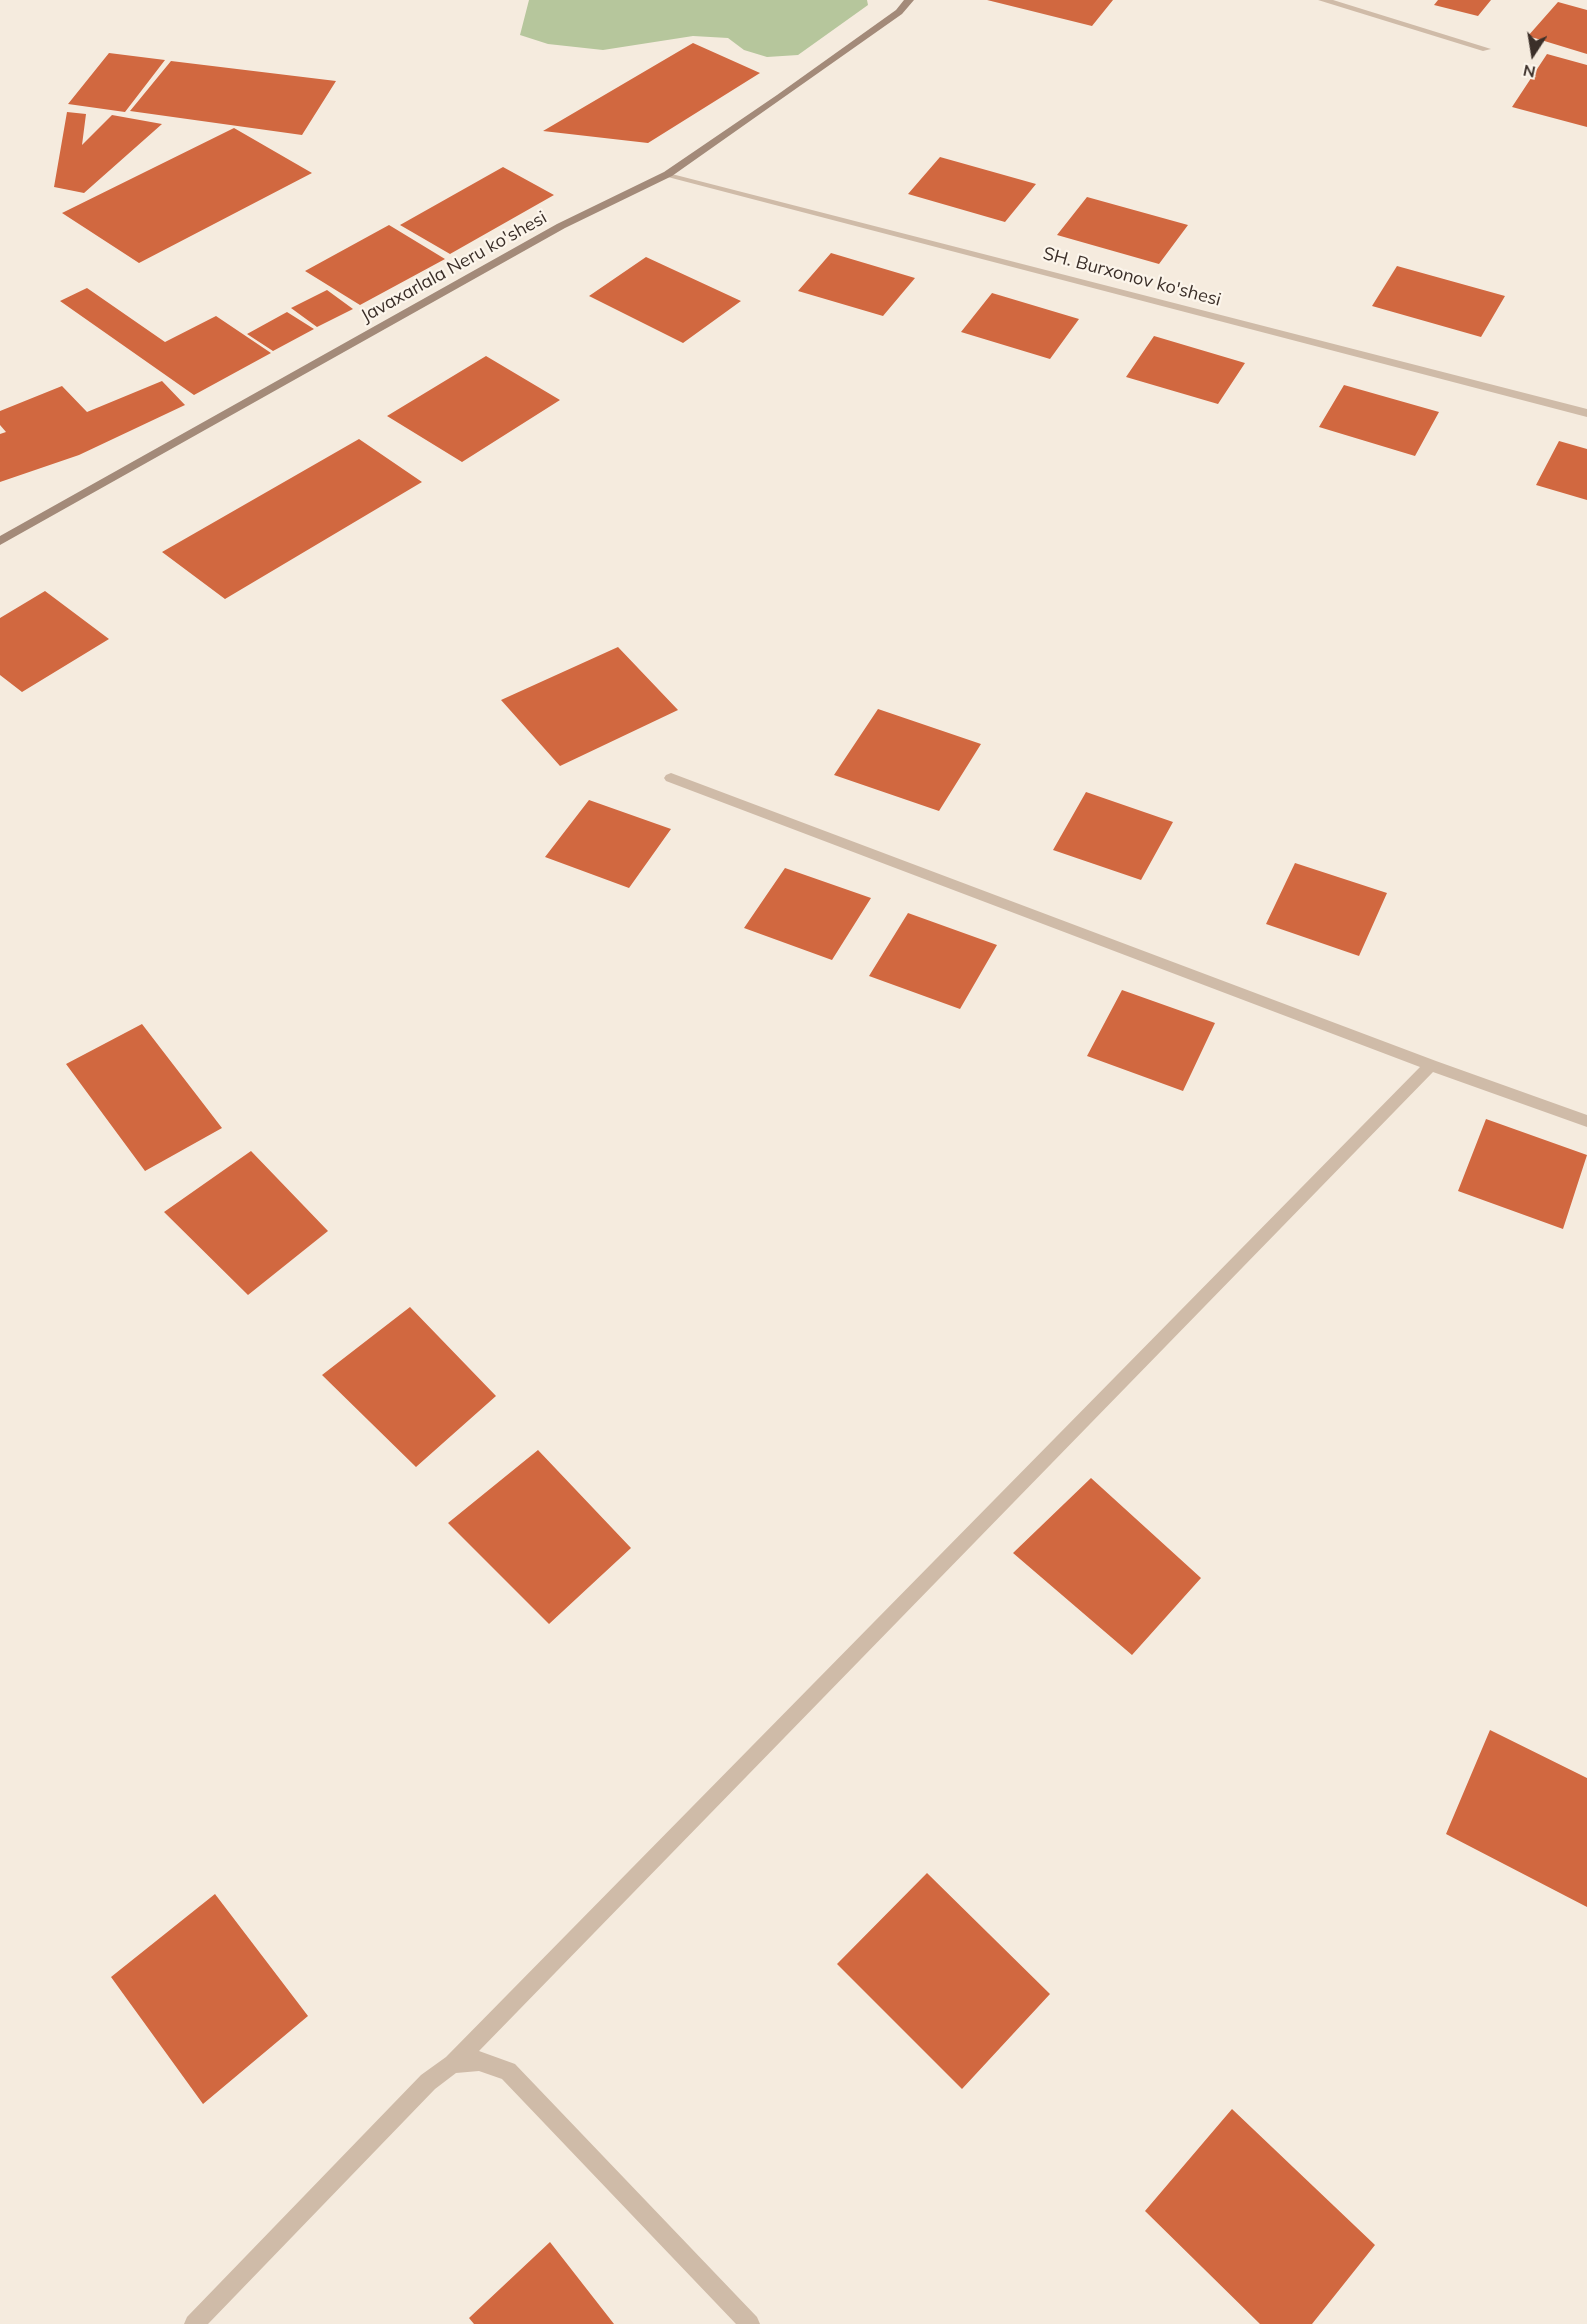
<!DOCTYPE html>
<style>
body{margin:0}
#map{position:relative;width:1587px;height:2324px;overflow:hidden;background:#f5ebde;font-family:Mulish,sans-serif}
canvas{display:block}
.north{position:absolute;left:1503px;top:24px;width:60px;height:60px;-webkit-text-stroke:4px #fcf5eb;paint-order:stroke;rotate:192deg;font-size:16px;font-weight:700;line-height:24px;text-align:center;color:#3b2f29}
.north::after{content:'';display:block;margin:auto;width:21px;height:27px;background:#3b2f29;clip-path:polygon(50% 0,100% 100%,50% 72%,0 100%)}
</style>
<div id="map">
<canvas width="1587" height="2324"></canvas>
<div class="north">N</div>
</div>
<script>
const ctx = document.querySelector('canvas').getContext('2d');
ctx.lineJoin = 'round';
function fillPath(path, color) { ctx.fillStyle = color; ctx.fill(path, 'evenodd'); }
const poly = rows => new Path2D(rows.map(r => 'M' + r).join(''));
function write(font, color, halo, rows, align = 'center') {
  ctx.font = font + ' Mulish,sans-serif'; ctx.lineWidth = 4.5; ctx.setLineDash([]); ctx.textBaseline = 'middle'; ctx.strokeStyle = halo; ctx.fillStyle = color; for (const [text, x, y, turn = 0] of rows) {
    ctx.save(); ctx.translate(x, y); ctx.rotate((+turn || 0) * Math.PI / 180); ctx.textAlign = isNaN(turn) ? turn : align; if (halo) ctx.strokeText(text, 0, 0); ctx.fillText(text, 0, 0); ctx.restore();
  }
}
fillPath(poly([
 [529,0,867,0,868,5,798,55,767,57,744,50,728,38,693,36,603,50,548,44,520,35]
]), '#b6c69c');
fillPath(poly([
 [987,0,1113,0,1092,26],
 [1438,0,1491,0,1478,16,1434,5],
 [1558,2,1587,10,1587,54,1528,36],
 [693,43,760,73,648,143,543,131],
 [109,53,165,60,125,112,68,104],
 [1547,54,1587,65,1587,127,1512,107],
 [171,61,336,81,302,135,130,111],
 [67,112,86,114,82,145,112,115,162,124,84,193,54,187],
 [234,128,312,173,139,263,62,213],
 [940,157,1036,184,1005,222,908,194],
 [503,167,554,195,450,254,400,225],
 [1087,197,1188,225,1159,264,1057,235],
 [389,225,445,259,360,305,305,271],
 [831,253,915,278,883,316,798,291],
 [646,257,741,301,683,343,589,296],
 [1397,266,1505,296,1481,337,1372,306],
 [87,288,165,342,216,316,271,353,194,395,60,301],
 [327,290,353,309,317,327,291,308],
 [992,293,1079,319,1050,359,961,332],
 [287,312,314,329,273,351,247,334],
 [1154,336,1245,363,1218,404,1126,377],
 [486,356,560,400,462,462,387,416],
 [162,381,185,405,79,455,0,482,0,434,6,432,0,425,0,411,62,386,87,412],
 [1344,385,1439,412,1415,456,1319,427],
 [359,439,422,482,225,599,162,552],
 [1559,441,1587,449,1587,500,1536,485],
 [45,591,109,639,22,692,0,675,0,618],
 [618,647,678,710,560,766,501,700],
 [878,709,981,744,939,811,834,775],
 [1086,792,1173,822,1141,880,1053,850],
 [589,800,671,829,629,888,545,857],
 [1295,863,1387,893,1359,956,1266,924],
 [785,868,871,898,832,960,744,928],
 [908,913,997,945,960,1009,869,976],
 [1122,990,1215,1023,1183,1091,1087,1056],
 [142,1024,222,1128,145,1171,66,1064],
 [1486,1119,1587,1155,1563,1229,1458,1191],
 [251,1151,328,1231,248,1295,164,1212],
 [410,1307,496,1396,416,1467,322,1375],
 [538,1450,631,1548,549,1624,448,1523],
 [1091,1478,1201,1578,1132,1655,1013,1553],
 [1490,1730,1587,1778,1587,1907,1446,1834],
 [927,1873,1050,1994,962,2089,837,1964],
 [215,1894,308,2016,203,2104,111,1977],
 [1232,2109,1375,2245,1312,2324,1260,2324,1145,2211],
 [550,2242,614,2324,474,2324,469,2318]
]), '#d16840');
fillPath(poly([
 [1318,0,1333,0,1491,49,1483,51,1318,0]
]), '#cfbba8');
fillPath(poly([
 [664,172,1587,409,1587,417,664,176,664,172],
 [671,773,1436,1061,1587,1115,1587,1127,1433,1072,479,2051,515,2064,757,2317,760,2324,736,2324,502,2079,479,2071,456,2073,435,2089,208,2324,184,2324,187,2317,421,2075,446,2057,1420,1067,666,781,664,778,666,775,671,773]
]), '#cfbba8');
fillPath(poly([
 [904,0,914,0,902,14,672,176,565,228,0,545,0,536,557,224,664,172,777,95,896,10,904,0]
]), '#a38a79');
write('18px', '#3b2f29', '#fcf5eb', [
 ["Javaxarlala Neru ko'shesi",454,267,-29],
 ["SH. Burxonov ko'shesi",1132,277,15]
]);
</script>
